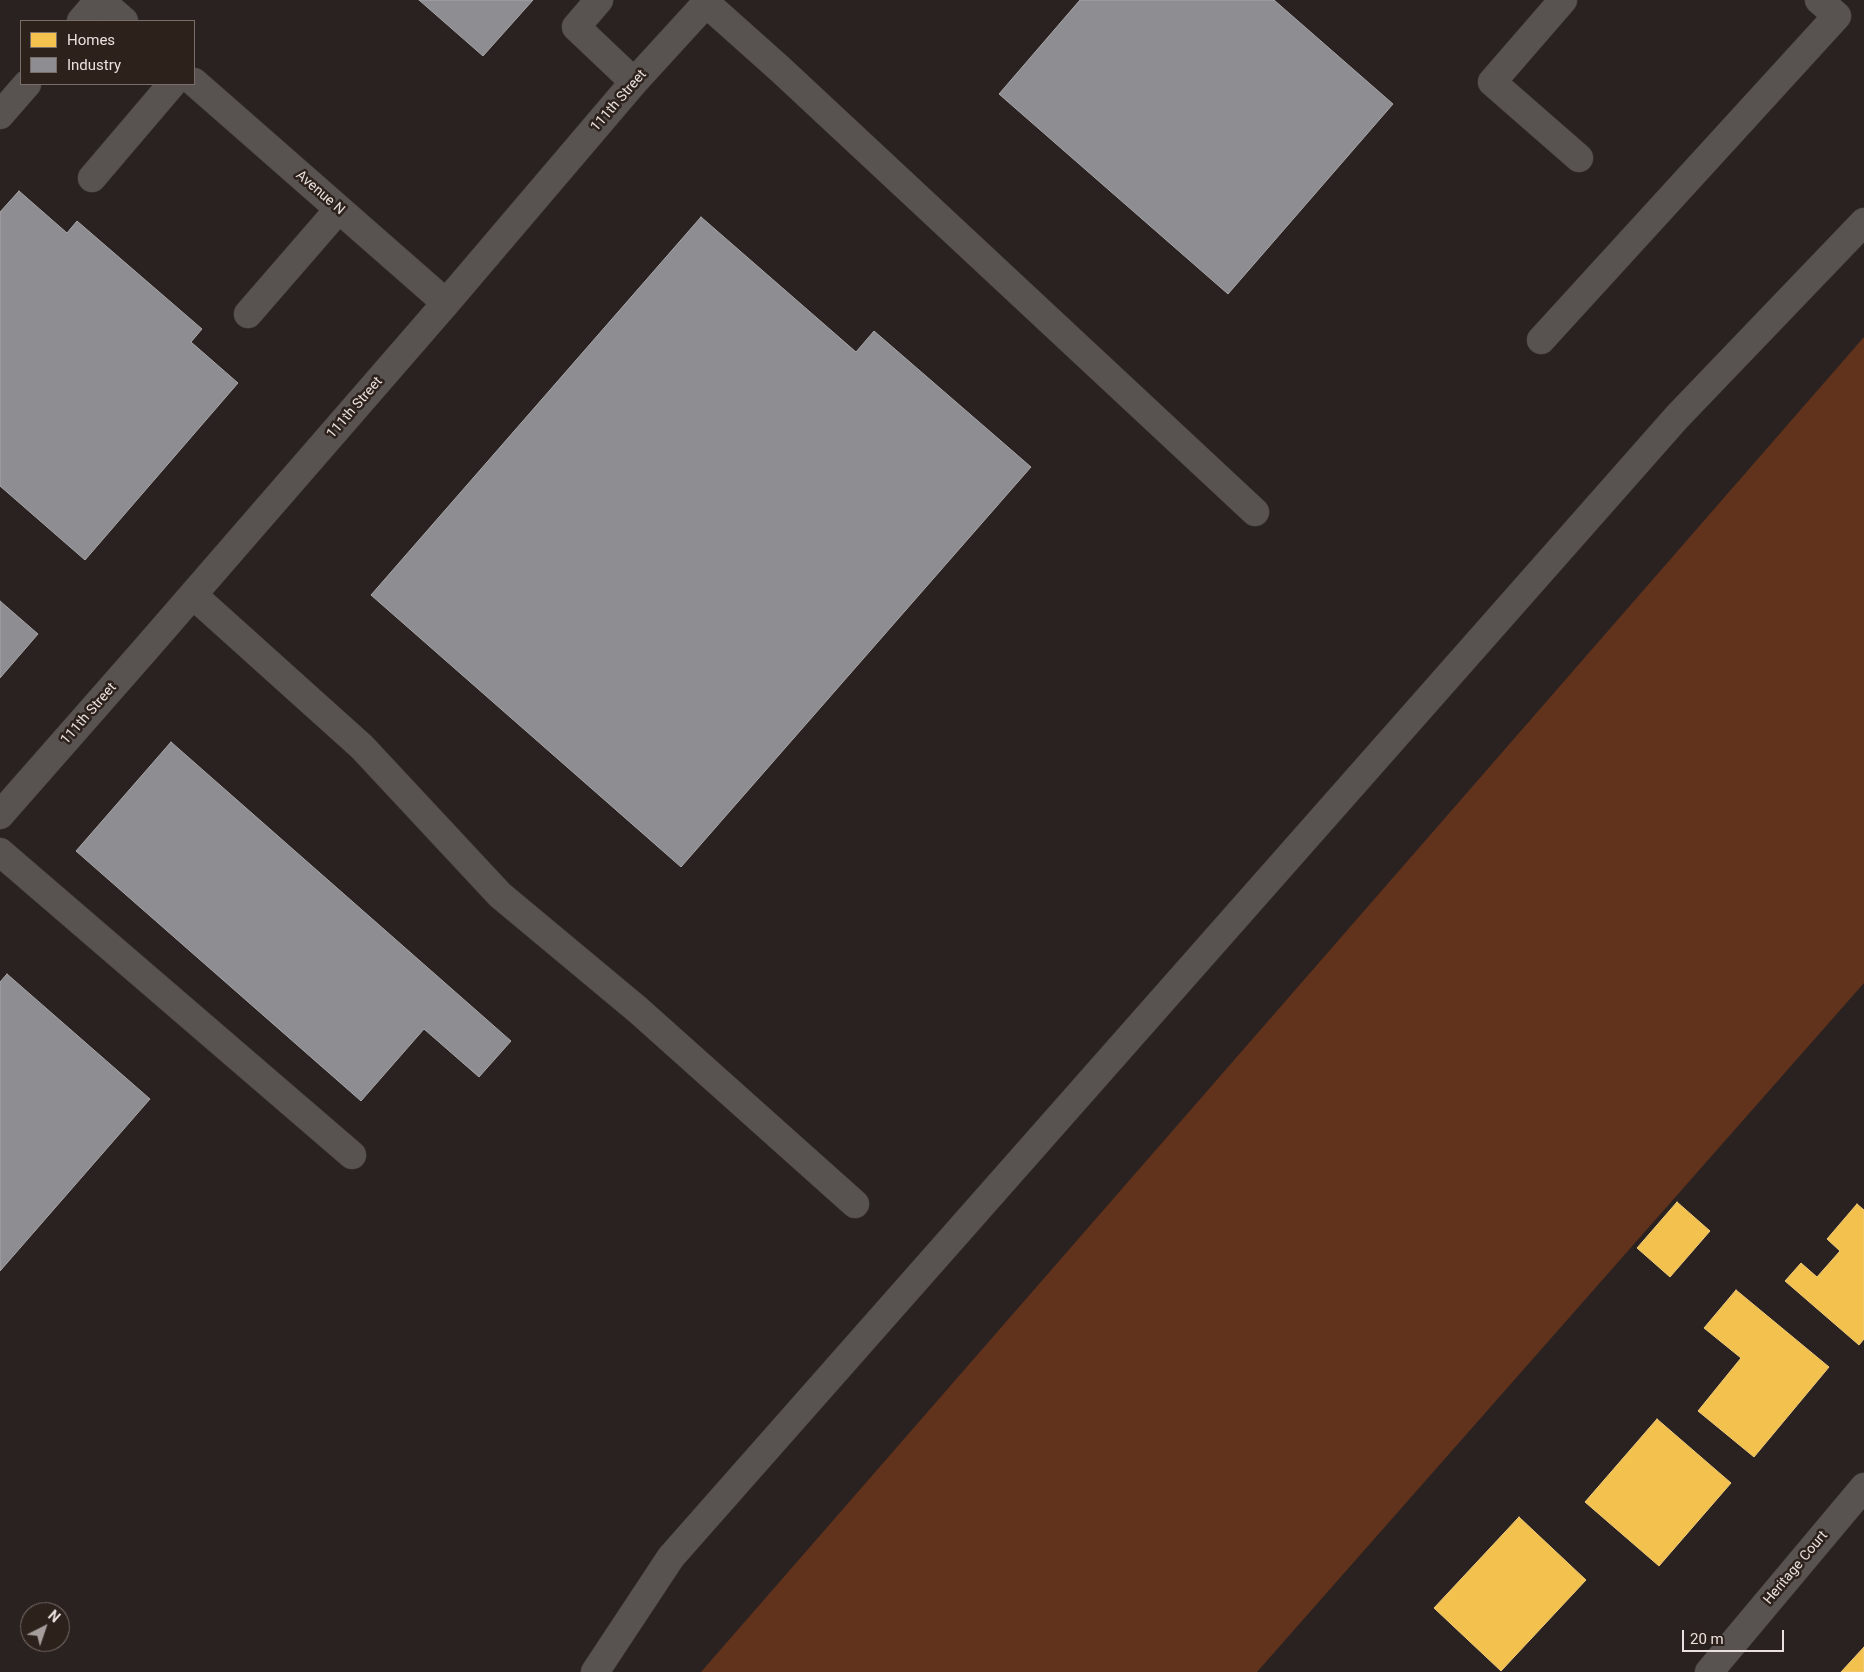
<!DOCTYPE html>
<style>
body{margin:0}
#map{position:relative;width:1864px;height:1672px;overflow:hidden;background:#292220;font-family:Roboto,sans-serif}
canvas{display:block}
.legend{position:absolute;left:20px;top:20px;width:175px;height:65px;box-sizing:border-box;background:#2d211c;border:1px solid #796e6a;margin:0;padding:6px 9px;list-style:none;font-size:15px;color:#eae1de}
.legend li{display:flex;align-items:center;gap:10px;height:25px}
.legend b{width:25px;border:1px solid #796e6a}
.north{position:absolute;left:20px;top:1602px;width:50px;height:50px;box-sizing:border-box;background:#2d211c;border:1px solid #796e6a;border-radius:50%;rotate:41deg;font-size:14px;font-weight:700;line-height:20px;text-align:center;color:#eae1de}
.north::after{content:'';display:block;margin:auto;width:18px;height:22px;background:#a69e9c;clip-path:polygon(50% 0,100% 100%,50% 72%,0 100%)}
.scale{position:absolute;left:1682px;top:1630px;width:102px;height:22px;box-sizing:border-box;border:2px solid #eae1de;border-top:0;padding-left:6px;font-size:15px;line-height:18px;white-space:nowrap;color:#eae1de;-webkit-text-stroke:4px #2d211c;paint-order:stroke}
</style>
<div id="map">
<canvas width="1864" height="1672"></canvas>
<ul class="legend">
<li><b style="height:14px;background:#f2c14e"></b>Homes</li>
<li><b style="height:14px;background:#8d8d92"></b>Industry</li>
</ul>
<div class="north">N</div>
<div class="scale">20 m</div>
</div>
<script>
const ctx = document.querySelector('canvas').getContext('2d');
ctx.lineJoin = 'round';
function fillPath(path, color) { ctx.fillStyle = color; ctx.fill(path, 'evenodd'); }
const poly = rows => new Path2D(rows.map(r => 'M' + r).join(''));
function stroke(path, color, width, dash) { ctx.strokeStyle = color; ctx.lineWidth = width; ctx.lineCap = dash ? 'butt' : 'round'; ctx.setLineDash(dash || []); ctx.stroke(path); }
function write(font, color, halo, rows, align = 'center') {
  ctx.font = font + ' Roboto,sans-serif'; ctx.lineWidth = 5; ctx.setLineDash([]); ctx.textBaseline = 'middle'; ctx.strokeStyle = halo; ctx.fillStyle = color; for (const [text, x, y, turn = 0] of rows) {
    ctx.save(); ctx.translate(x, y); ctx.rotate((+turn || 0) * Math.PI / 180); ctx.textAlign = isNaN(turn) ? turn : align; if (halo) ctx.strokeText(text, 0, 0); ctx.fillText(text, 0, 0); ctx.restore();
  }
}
fillPath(poly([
 [1864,337,1864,983,1257,1672,701,1672]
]), '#61321c');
const homes = poly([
 [1677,1202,1710,1231,1670,1277,1637,1248,1677,1202],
 [1857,1204,1864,1210,1864,1339,1859,1345,1785,1281,1801,1263,1817,1277,1840,1251,1827,1239,1857,1204],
 [1736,1290,1829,1367,1754,1457,1698,1411,1741,1358,1704,1328,1736,1290],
 [1657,1419,1731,1483,1659,1566,1585,1502,1657,1419],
 [1519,1517,1586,1580,1501,1671,1434,1608,1519,1517],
 [1864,1647,1864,1672,1841,1672,1864,1647]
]);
fillPath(homes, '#f2c14e');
stroke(homes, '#f0cb79', 1);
const industry = poly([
 [419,0,533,0,483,56,419,0],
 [1080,0,1274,0,1393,104,1228,294,999,94,1080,0],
 [19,191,67,233,77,221,202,329,191,342,238,383,85,560,0,486,0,212,19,191],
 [701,217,856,352,874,331,1031,467,681,867,371,595,701,217],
 [0,601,38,634,0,678,0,601],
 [171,742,511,1041,479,1077,424,1029,361,1101,76,851,171,742],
 [7,974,150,1099,0,1271,0,982,7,974]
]);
fillPath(industry, '#8d8d92');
stroke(industry, '#a9a6a9', 1);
const minor = poly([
 [100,0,124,21],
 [599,0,576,27,634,82],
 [1563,0,1492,82,1579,158],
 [706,3,780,69,1255,512],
 [81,21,99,0],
 [194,82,446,303],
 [0,115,27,84],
 [92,178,172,84],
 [248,314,339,209],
 [1541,340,1837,16,1819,0],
 [193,595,362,747,500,895,638,1010,855,1204],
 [0,815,144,651,446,303,634,82,709,0],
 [0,852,352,1155],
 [595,1672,671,1557,1677,417,1864,222],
 [1709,1672,1864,1487]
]);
stroke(minor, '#443f3d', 29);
stroke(minor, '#585250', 28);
write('14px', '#eae1de', '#2d211c', [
 ["111th Street",619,101,-49],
 ["Avenue N",320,193,41],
 ["111th Street",355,408,-49],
 ["111th Street",89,714,-49],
 ["Heritage Court",1796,1568,-50]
]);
</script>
